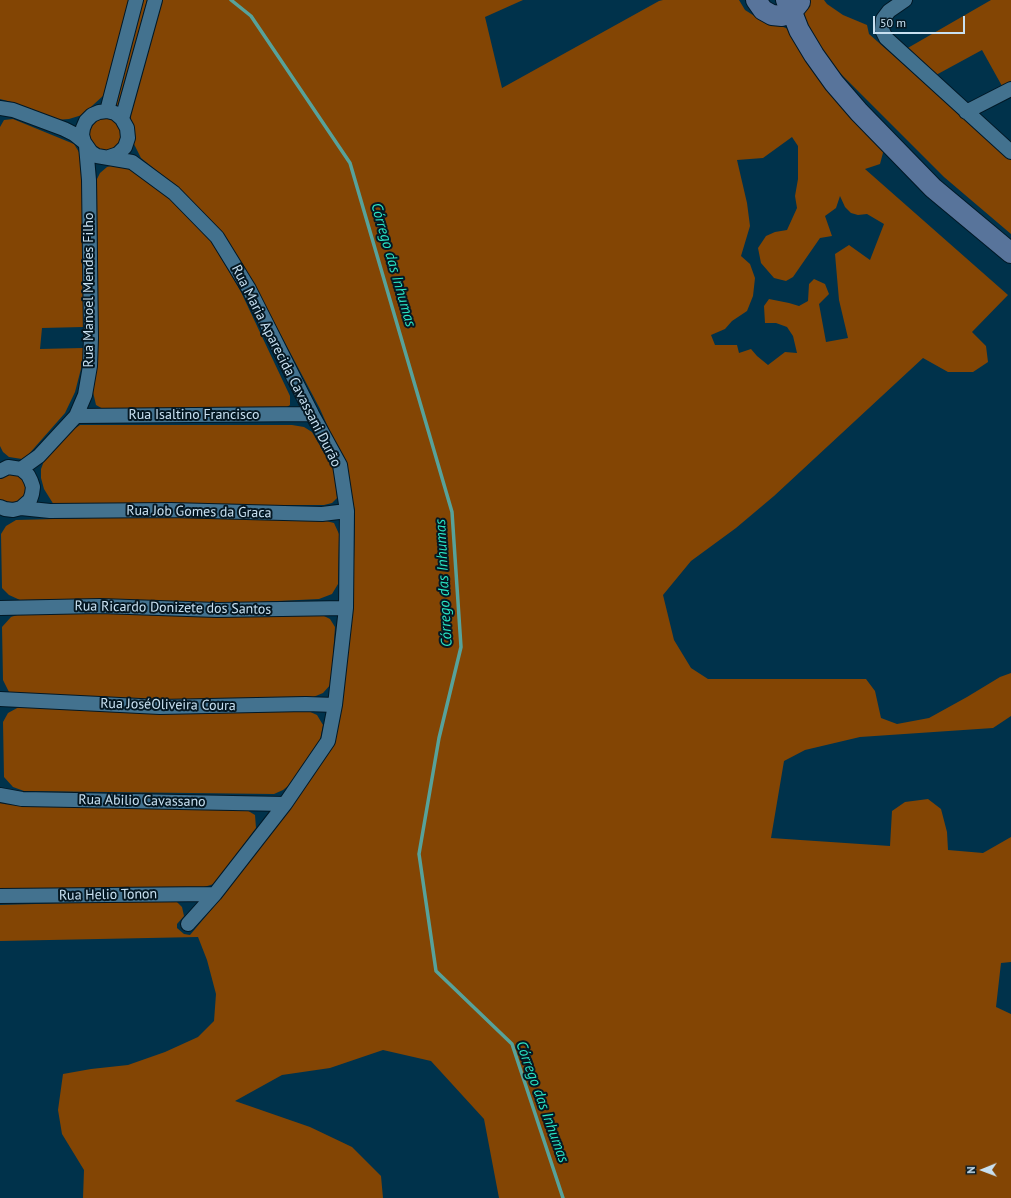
<!DOCTYPE html>
<meta charset="utf-8">
<style>
body{margin:0}
#map{position:relative;width:1011px;height:1198px;overflow:hidden;background:#00324b;font-family:"PT Sans",sans-serif}
canvas{display:block}
.north{position:absolute;left:963px;top:1150px;width:40px;height:40px;-webkit-text-stroke:3px #051823;paint-order:stroke;rotate:269deg;font-size:11px;font-weight:700;line-height:16px;text-align:center;color:#c8e0f1}
.north::after{content:'';display:block;margin:auto;width:14px;height:18px;background:#c8e0f1;clip-path:polygon(50% 0,100% 100%,50% 72%,0 100%)}
.scale{position:absolute;left:873px;top:16px;width:92px;height:18px;box-sizing:border-box;border:2px solid #c8e0f1;border-top:0;padding-left:5px;font-size:12px;line-height:14px;white-space:nowrap;color:#c8e0f1;-webkit-text-stroke:3px #051823;paint-order:stroke}
</style>
<div id="map">
<canvas width="1011" height="1198"></canvas>
<div class="north">N</div>
<div class="scale">50 m</div>
</div>
<script>
const ctx = document.querySelector('canvas').getContext('2d');
ctx.lineJoin = 'round';
function fillPath(path, color) { ctx.fillStyle = color; ctx.fill(path, 'evenodd'); }
const poly = rows => new Path2D(rows.map(r => 'M' + r).join(''));
function stroke(path, color, width, dash) { ctx.strokeStyle = color; ctx.lineWidth = width; ctx.lineCap = dash ? 'butt' : 'round'; ctx.setLineDash(dash || []); ctx.stroke(path); }
function write(font, color, halo, rows, align = 'center') {
  ctx.font = font + ' "PT Sans",sans-serif'; ctx.lineWidth = 4; ctx.setLineDash([]); ctx.textBaseline = 'middle'; ctx.strokeStyle = halo; ctx.fillStyle = color; for (const [text, x, y, turn = 0] of rows) {
    ctx.save(); ctx.translate(x, y); ctx.rotate((+turn || 0) * Math.PI / 180); ctx.textAlign = isNaN(turn) ? turn : align; if (halo) ctx.strokeText(text, 0, 0); ctx.fillText(text, 0, 0); ctx.restore();
  }
}
fillPath(poly([
 [0,0,131,0,104,95,82,115,69,119,56,120,15,103,0,99],
 [142,0,147,0,119,107,115,105],
 [159,0,523,0,485,17,502,88,659,1,663,0,739,0,745,10,764,22,781,26,788,29,884,149,880,164,865,169,1008,295,972,332,986,346,988,362,973,372,948,372,923,358,774,496,736,528,691,561,663,595,674,640,691,668,708,679,866,679,875,691,881,718,897,724,929,718,967,697,1000,677,1011,673,1011,716,993,728,860,737,805,750,784,761,771,838,890,846,892,811,905,802,928,799,941,809,947,832,948,850,983,853,1011,837,1011,962,1001,963,996,1007,1011,1014,1011,1198,499,1198,484,1119,431,1061,383,1050,330,1068,282,1075,235,1101,310,1127,352,1147,381,1176,383,1198,83,1198,84,1170,62,1134,58,1110,63,1074,91,1069,128,1065,165,1052,198,1037,214,1021,216,994,207,960,198,937,0,941,0,905,175,900,182,907,184,916,177,924,177,928,184,934,190,935,223,896,290,805,332,743,342,705,353,606,355,511,344,463,320,409,254,284,177,187,141,158,134,144,131,126,131,110],
 [792,137,798,146,798,179,795,196,797,208,787,230,775,232,766,236,758,248,761,263,774,278,786,281,793,277,820,238,832,236,825,216,836,208,840,196,845,207,851,213,858,215,867,214,884,224,870,260,849,245,835,254,839,300,848,338,826,342,819,304,829,294,825,284,814,279,809,284,808,301,799,306,789,303,769,299,764,306,765,323,776,323,787,327,793,336,797,353,785,352,768,365,757,356,751,349,739,353,737,345,715,345,711,335,725,329,732,321,747,311,753,296,755,278,750,264,741,256,750,226,747,203,737,160,763,158],
 [804,0,824,0,827,4,843,15,867,25,869,34,1011,160,1011,234,944,177,843,76,818,50,803,22,802,11],
 [991,0,1011,0,1011,82,1002,86,982,50,936,75,906,49],
 [106,117,113,119,119,124,122,136,120,142,115,147,110,150,104,151,97,150,89,138,90,130,95,121,100,118],
 [13,119,74,144,82,157,84,181,83,327,42,328,40,349,83,348,83,361,75,392,65,413,28,455,22,459,9,457,3,452,0,446,0,127,4,120],
 [114,165,131,170,170,199,211,241,241,292,290,396,290,405,284,409,105,410,96,405,93,392,97,365,98,339,97,179,100,173,107,167],
 [80,425,292,425,304,427,312,432,334,470,337,498,332,503,324,505,54,505,44,489,41,478,41,469,44,461,71,431],
 [11,472,25,478,28,493,17,504,0,500,0,477],
 [169,516,322,520,334,523,339,534,338,584,332,594,319,599,217,604,101,599,20,600,9,595,2,588,1,534,6,526,16,520],
 [101,612,318,613,330,619,335,627,331,684,323,693,311,698,163,701,23,695,9,692,3,680,2,627,11,617,20,614],
 [19,707,158,713,306,710,317,715,323,725,320,740,293,782,283,790,274,794,24,791,13,787,4,777,3,722,8,713],
 [0,802,245,809,255,815,256,828,214,884,204,887,0,889]
]), '#834504');
stroke(poly([
 [231,0,251,16,350,163,452,512,461,647,439,738,419,854,436,971,512,1044,563,1198]
]), '#57a29a', 3.5);
const street = poly([
 [905,0,889,11,883,19,882,30,886,38,1011,152],
 [0,108,13,110,64,129,74,134,84,142],
 [107,111,136,0],
 [966,112,1011,89],
 [122,119,155,0],
 [109,157,118,154,125,147,128,138,127,128,122,119,115,113,107,111,99,112,92,115,86,121,83,128,82,135,84,142,91,152,97,156,132,162,174,193,217,237,249,289,312,414,340,465,347,511,346,608,335,705,328,741,285,804,215,894,188,924],
 [76,416,312,414],
 [21,469,39,456,76,416,85,395,90,366,91,338,89,180,86,146],
 [0,471,8,467,21,469,28,475,31,481,33,487,32,494,30,500,21,508,13,510,5,509,0,507],
 [21,508,50,511,170,510,322,514,347,511],
 [0,608,100,606,217,610,346,608],
 [0,699,160,707,306,704,335,705],
 [0,795,22,799,285,804],
 [0,896,215,894]
]);
const secondary = poly([
 [756,0,763,10,772,15,782,16,792,12,800,2],
 [786,0,792,12,799,30,814,55,834,83,859,112,933,188,1011,253]
]);
stroke(street, '#011826', 16);
stroke(secondary, '#011826', 22);
stroke(street, '#43728f', 14);
stroke(secondary, '#58749b', 20);
write('14px', '#c8e0f1', '#051823', [
 ["Rua Manoel Mendes Filho",89,290,-90],
 ["Rua Maria Aparecida Cavassani Durão",286,366,63],
 ["Rua Isaltino Francisco",194,415],
 ["Rua Job Gomes da Graca",199,512,1],
 ["Rua Ricardo Donizete dos Santos",173,608,1],
 ["Rua JoséOliveira Coura",168,705,1],
 ["Rua Abilio Cavassano",142,801,1],
 ["Rua Helio Tonon",108,895,-1]
]);
write('italic 15px', '#29e5c5', '#051823', [
 ["Córrego das Inhumas",393,265,74],
 ["Córrego das Inhumas",444,583,-93],
 ["Córrego das Inhumas",542,1102,70]
]);
</script>
